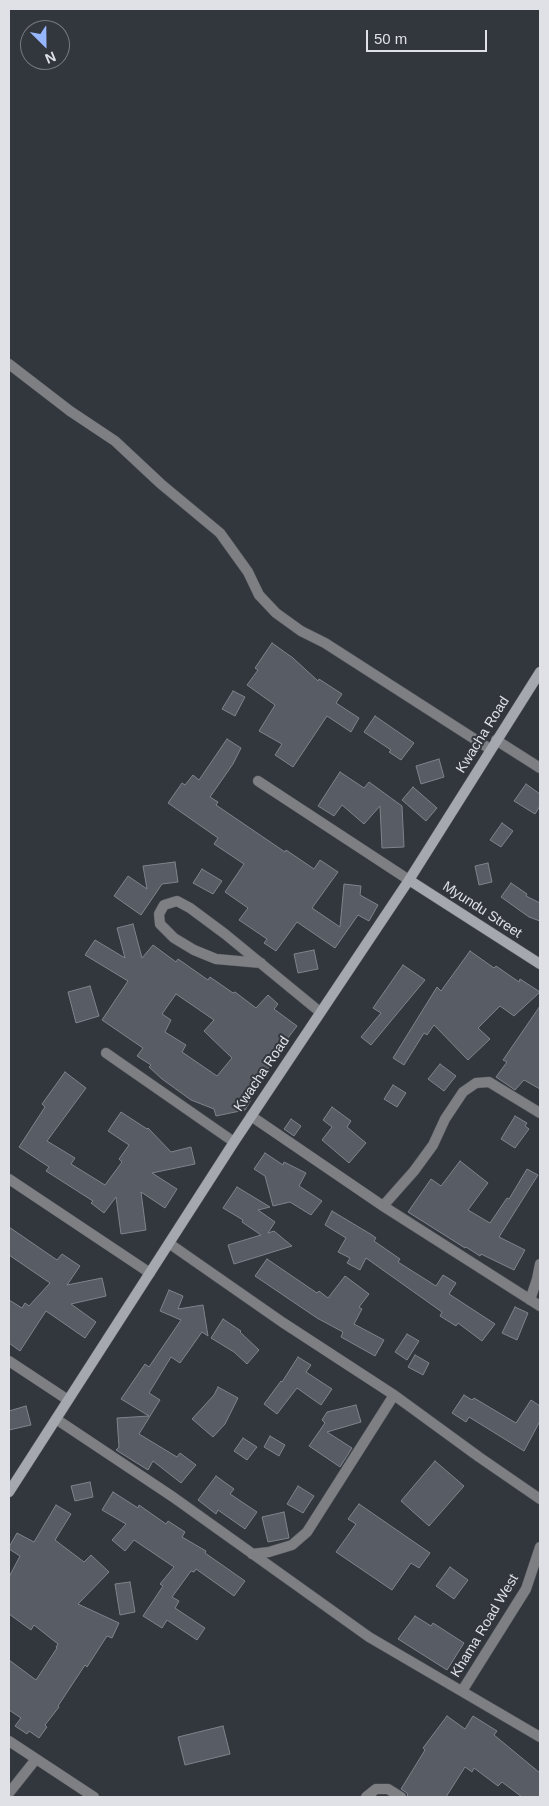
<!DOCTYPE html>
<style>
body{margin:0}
#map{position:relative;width:549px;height:1806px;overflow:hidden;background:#32363d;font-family:Arial,sans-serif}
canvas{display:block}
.frame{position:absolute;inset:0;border:10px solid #dfe1e6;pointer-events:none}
.north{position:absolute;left:20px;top:20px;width:50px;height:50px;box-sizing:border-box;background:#32363d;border:1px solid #777a81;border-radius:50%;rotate:157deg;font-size:14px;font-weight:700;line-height:20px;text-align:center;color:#dfe1e6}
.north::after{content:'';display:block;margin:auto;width:18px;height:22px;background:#96b6fd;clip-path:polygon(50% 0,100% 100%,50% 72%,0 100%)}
.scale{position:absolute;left:366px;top:30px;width:121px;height:22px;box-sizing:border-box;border:2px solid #dfe1e6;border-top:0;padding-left:6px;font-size:15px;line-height:18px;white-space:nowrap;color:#dfe1e6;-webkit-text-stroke:4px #32363d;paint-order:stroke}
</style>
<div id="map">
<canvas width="549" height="1806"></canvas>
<div class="frame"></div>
<div class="north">N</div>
<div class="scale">50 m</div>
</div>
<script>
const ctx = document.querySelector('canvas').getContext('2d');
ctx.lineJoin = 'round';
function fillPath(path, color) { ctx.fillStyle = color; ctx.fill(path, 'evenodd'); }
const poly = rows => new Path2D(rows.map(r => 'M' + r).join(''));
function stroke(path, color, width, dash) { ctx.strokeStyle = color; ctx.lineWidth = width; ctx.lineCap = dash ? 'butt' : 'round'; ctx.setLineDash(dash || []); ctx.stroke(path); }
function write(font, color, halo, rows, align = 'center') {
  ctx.font = font + ' Arial,sans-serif'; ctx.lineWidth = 4; ctx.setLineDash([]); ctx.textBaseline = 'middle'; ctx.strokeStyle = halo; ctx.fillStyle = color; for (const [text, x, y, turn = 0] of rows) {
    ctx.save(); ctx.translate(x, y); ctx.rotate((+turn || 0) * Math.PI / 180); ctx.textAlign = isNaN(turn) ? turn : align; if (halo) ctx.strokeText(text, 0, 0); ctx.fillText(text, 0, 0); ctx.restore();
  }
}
const building = poly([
 [272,643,293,658,318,681,319,679,342,694,336,703,359,718,351,732,327,716,293,767,275,755,282,744,259,731,275,705,247,685,258,670,255,668,272,643],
 [233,691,245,697,235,716,222,709,233,691],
 [375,716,414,743,401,760,389,752,391,750,364,732,375,716],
 [227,739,241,748,233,764,210,797,218,802,216,805,285,852,286,850,314,869,320,860,338,872,312,908,340,927,344,884,361,886,360,895,378,905,369,921,358,915,335,948,297,922,276,951,264,943,267,939,239,920,248,908,225,892,244,864,214,844,218,838,168,803,182,783,185,785,193,775,199,780,227,739],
 [439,759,444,777,421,784,416,766,439,759],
 [340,772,364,788,369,782,402,806,404,847,382,848,380,806,364,824,342,805,334,816,318,806,340,772],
 [526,784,540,794,540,806,535,814,514,801,526,784],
 [413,787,437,808,426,821,402,800,413,787],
 [502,823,513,831,501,847,490,840,502,823],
 [175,862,178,882,162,884,141,915,114,896,128,876,147,889,143,866,175,862],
 [488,863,492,882,479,885,475,866,488,863],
 [202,869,222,881,213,894,193,883,202,869],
 [511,883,527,894,526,896,540,903,540,921,529,917,501,897,511,883],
 [133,924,142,958,153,945,176,962,178,959,208,980,210,977,233,993,235,992,256,1008,268,995,278,1004,274,1009,297,1026,284,1043,249,1099,251,1100,245,1110,216,1116,214,1109,191,1100,162,1079,149,1067,151,1065,137,1056,143,1048,102,1020,128,981,85,955,95,940,125,958,117,928,133,924],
 [176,994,214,1020,204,1031,232,1058,217,1076,182,1052,186,1045,165,1032,171,1020,162,1014,176,994],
 [314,950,318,969,298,973,294,954,314,950],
 [470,951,494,968,496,966,519,982,520,979,540,992,514,1016,500,1006,478,1028,490,1039,468,1060,434,1025,427,1035,424,1033,404,1065,393,1058,437,987,441,991,470,951],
 [403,965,425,980,371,1045,361,1037,381,1013,373,1008,403,965],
 [90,986,99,1016,76,1023,68,992,90,986],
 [540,1006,540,1089,524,1080,515,1090,496,1077,507,1062,503,1060,540,1006],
 [440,1064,456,1076,444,1091,428,1079,440,1064],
 [65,1072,86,1088,47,1141,75,1158,71,1164,105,1185,122,1162,119,1159,129,1145,108,1131,121,1112,147,1129,148,1128,171,1152,191,1147,195,1164,152,1173,177,1189,165,1208,141,1192,146,1230,121,1234,116,1197,104,1213,91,1203,93,1201,46,1171,49,1167,19,1147,45,1107,42,1104,65,1072],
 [393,1085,406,1093,397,1107,384,1099,393,1085],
 [332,1107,351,1121,347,1127,366,1143,349,1163,322,1140,332,1127,323,1120,332,1107],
 [515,1116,527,1123,525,1126,529,1129,515,1148,501,1139,515,1116],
 [291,1119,301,1126,294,1136,284,1129,291,1119],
 [265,1153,283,1165,284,1162,306,1173,299,1186,322,1201,311,1215,290,1202,273,1206,265,1176,254,1169,265,1153],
 [460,1161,488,1183,468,1210,490,1223,507,1198,509,1199,527,1169,538,1175,499,1237,525,1250,514,1270,481,1254,480,1256,466,1247,465,1248,408,1212,431,1179,441,1186,460,1161],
 [237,1187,270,1207,258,1210,275,1222,268,1233,274,1231,292,1246,234,1264,228,1245,261,1235,242,1222,243,1220,223,1208,237,1187],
 [332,1211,372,1235,376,1238,374,1241,400,1259,398,1262,436,1286,443,1275,456,1283,449,1294,495,1324,482,1341,458,1323,456,1326,440,1316,442,1312,366,1258,360,1270,347,1263,350,1258,338,1252,346,1238,325,1225,332,1211],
 [9,1227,57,1260,62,1254,80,1266,67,1285,102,1278,106,1296,71,1304,96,1322,85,1338,46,1311,20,1351,9,1343,9,1300,22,1308,25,1303,29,1306,50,1283,9,1255,9,1227],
 [267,1259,317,1293,319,1291,328,1298,345,1276,369,1294,359,1307,362,1309,354,1324,384,1340,375,1356,341,1337,343,1332,317,1318,255,1276,267,1259],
 [169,1290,183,1296,178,1309,203,1305,208,1336,202,1332,180,1363,171,1357,149,1393,160,1400,139,1434,177,1457,180,1453,196,1465,181,1483,153,1461,148,1470,116,1450,119,1447,117,1418,149,1416,121,1399,145,1364,149,1367,181,1320,160,1311,169,1290],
 [515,1307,528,1313,517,1340,502,1333,515,1307],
 [223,1319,241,1331,240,1332,259,1350,247,1364,234,1352,211,1338,223,1319],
 [407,1334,419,1341,407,1360,395,1352,407,1334],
 [415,1355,429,1363,423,1375,408,1367,415,1355],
 [298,1357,311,1365,306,1372,332,1389,321,1405,297,1388,277,1414,264,1404,281,1381,282,1382,298,1357],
 [218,1387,238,1398,225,1424,213,1437,192,1419,214,1395,218,1387],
 [464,1395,472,1400,474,1398,516,1423,531,1400,540,1406,540,1421,524,1451,469,1417,466,1422,452,1413,464,1395],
 [356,1405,361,1422,327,1432,352,1448,340,1467,309,1446,325,1423,322,1420,327,1412,356,1405],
 [26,1406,31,1425,9,1430,9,1411,26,1406],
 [270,1436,285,1445,279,1456,264,1447,270,1436],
 [243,1438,257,1447,247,1460,234,1451,243,1438],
 [435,1461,464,1486,429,1526,401,1501,435,1461],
 [216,1476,234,1489,230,1494,257,1512,245,1529,218,1510,216,1514,198,1500,216,1476],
 [90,1482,93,1497,75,1501,71,1486,90,1482],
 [298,1486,314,1496,303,1513,287,1504,298,1486],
 [113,1492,138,1508,139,1505,166,1524,168,1521,185,1532,182,1537,206,1551,205,1553,245,1581,234,1596,196,1569,194,1572,191,1571,172,1597,179,1601,175,1608,205,1628,197,1640,167,1620,162,1628,143,1616,163,1586,160,1584,174,1567,134,1540,125,1551,112,1540,126,1524,102,1510,113,1492],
 [359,1504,430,1553,419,1568,411,1563,392,1590,336,1552,356,1524,348,1519,359,1504],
 [56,1505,71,1514,55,1540,84,1562,91,1555,109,1572,78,1604,119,1623,112,1638,107,1636,87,1667,85,1665,58,1706,59,1707,45,1725,47,1727,39,1738,29,1731,27,1734,15,1726,21,1718,9,1710,9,1660,36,1680,57,1648,56,1647,58,1644,34,1625,31,1630,9,1614,9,1577,20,1556,9,1549,9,1547,17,1533,34,1542,56,1505],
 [284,1512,289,1538,268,1542,262,1517,284,1512],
 [450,1567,468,1580,454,1599,436,1586,450,1567],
 [130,1582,135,1612,120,1615,115,1584,130,1582],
 [415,1616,431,1626,433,1623,464,1643,447,1670,398,1639,415,1616],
 [447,1716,465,1729,473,1716,497,1731,494,1735,540,1773,540,1797,522,1797,502,1782,498,1786,474,1768,472,1772,465,1767,446,1797,408,1797,407,1793,401,1789,425,1750,423,1748,447,1716],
 [223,1726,230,1754,185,1765,178,1737,223,1726]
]);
fillPath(building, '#585c64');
stroke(building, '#7f838c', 1);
const street = poly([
 [9,364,70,411,115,441,161,484,220,533,248,572,259,595,276,613,301,631,325,643,490,749],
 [496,740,540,768],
 [258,781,409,880],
 [261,963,216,959,194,950,174,938,160,924,159,914,164,905,177,901,190,908,225,934,320,1012],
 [106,1053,234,1142],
 [251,1116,383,1206,540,1306],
 [9,1179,150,1273],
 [383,1206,414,1171,433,1145,445,1119,463,1092,476,1083,489,1082,540,1113],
 [170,1244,282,1322,394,1395,479,1457,540,1499],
 [530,1300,537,1279,540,1264],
 [9,1361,68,1400],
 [56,1419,173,1497,369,1637,540,1737],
 [252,1554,269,1552,292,1545,307,1532,394,1395],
 [462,1691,526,1589,540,1547],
 [9,1741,94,1797],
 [9,1793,36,1759],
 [366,1797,376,1789,388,1789,401,1797]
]);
const secondary = poly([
 [409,880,540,964],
 [9,1492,234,1142,409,880,540,672]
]);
stroke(street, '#51555b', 11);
stroke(secondary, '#51555b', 11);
stroke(street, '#7d7f83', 10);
stroke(secondary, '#a5a8af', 10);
write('14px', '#dfe1e6', '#32363d', [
 ["Kwacha Road",483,735,-58],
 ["Myundu Street",482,910,33],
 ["Kwacha Road",262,1074,-56],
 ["Khama Road West",485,1626,-59]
]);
</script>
